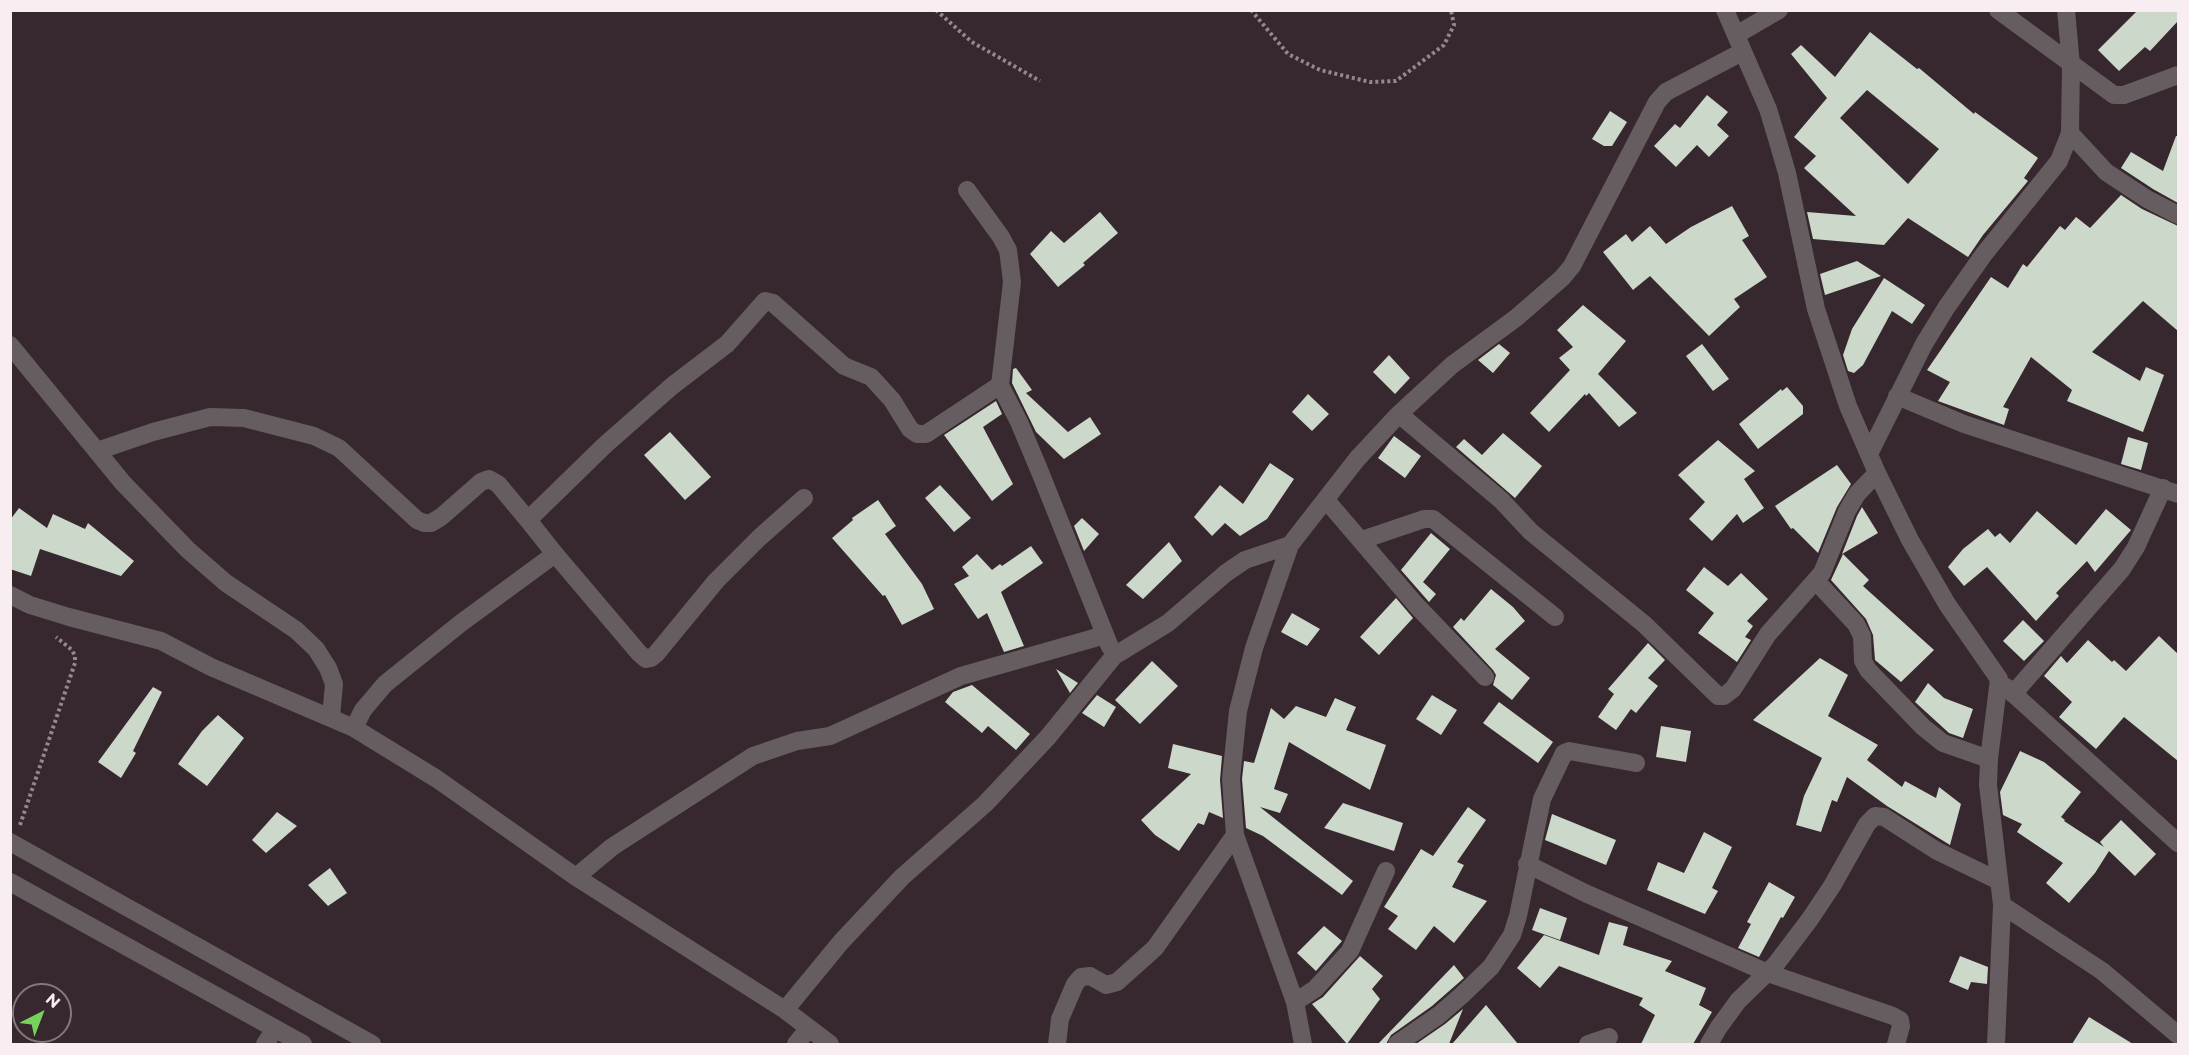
<!DOCTYPE html>
<style>
body{margin:0}
#map{position:relative;width:2189px;height:1055px;overflow:hidden;background:#37272e;font-family:Montserrat,sans-serif}
canvas{display:block}
.frame{position:absolute;inset:0;border:12px solid #f8eef2;pointer-events:none}
.north{position:absolute;left:12px;top:983px;width:60px;height:60px;box-sizing:border-box;background:#37272e;border:2px solid #84777c;border-radius:50%;rotate:42deg;font-size:16px;font-weight:700;line-height:24px;text-align:center;color:#f8eef2}
.north::after{content:'';display:block;margin:auto;width:21px;height:27px;background:#77d259;clip-path:polygon(50% 0,100% 100%,50% 72%,0 100%)}
</style>
<div id="map">
<canvas width="2189" height="1055"></canvas>
<div class="frame"></div>
<div class="north">N</div>
</div>
<script>
const ctx = document.querySelector('canvas').getContext('2d');
ctx.lineJoin = 'round';
function fillPath(path, color) { ctx.fillStyle = color; ctx.fill(path, 'evenodd'); }
const poly = rows => new Path2D(rows.map(r => 'M' + r).join(''));
function stroke(path, color, width, dash) { ctx.strokeStyle = color; ctx.lineWidth = width; ctx.lineCap = dash ? 'butt' : 'round'; ctx.setLineDash(dash || []); ctx.stroke(path); }
fillPath(poly([
 [2138,10,2178,10,2178,21,2150,51,2145,47,2119,71,2098,50],
 [1870,32,1917,69,1919,68,1974,114,1975,112,2038,158,2024,178,2028,181,1983,235,1968,257,1908,218,1884,245,1813,239,1807,212,1856,216,1804,168,1816,156,1794,137,1827,98,1791,54,1801,45,1835,77],
 [1867,90,1939,149,1908,184,1840,118],
 [1707,95,1728,112,1717,125,1729,136,1709,157,1697,145,1676,167,1654,146,1675,124,1680,128],
 [1610,111,1627,122,1612,146,1604,146,1592,139],
 [2176,136,2178,136,2178,203,2153,189,2121,168,2131,152,2163,171],
 [2121,195,2142,209,2178,226,2178,331,2143,301,2092,352,2140,381,2146,367,2164,375,2143,432,2067,401,2072,390,2031,357,2003,407,2009,409,2004,425,1938,401,1950,382,1927,370,1991,277,2008,288,2023,264,2027,267,2060,226,2065,230,2076,217,2090,228],
 [1732,206,1749,236,1742,240,1767,277,1734,299,1740,307,1709,336,1650,276,1633,290,1603,252,1626,234,1632,242,1650,226,1666,244,1691,227],
 [1100,212,1118,233,1083,263,1085,265,1058,287,1030,254,1051,231,1064,243],
 [1857,261,1881,276,1825,295,1820,274],
 [1884,278,1925,305,1912,324,1892,311,1863,365,1854,373,1848,371,1843,355,1852,329],
 [1583,305,1626,341,1598,374,1637,413,1619,427,1589,393,1586,396,1585,394,1549,432,1530,413,1570,370,1559,358,1573,347,1557,330],
 [1499,344,1510,353,1493,373,1478,360],
 [1702,344,1729,379,1713,391,1686,356],
 [1389,355,1410,378,1395,394,1373,372],
 [1016,368,1032,390,1026,393,1068,432,1090,417,1101,434,1064,459,1036,432,1012,383,1013,369],
 [1787,387,1803,406,1803,414,1758,449,1739,424,1781,389,1782,391],
 [1308,394,1329,414,1312,431,1292,412],
 [996,401,1002,414,983,427,1013,484,992,501,944,435],
 [670,432,711,477,685,500,644,455],
 [1503,433,1542,466,1515,498,1456,447,1464,439,1482,455],
 [1394,436,1421,456,1405,478,1378,458],
 [2128,437,2148,443,2141,470,2121,464],
 [1718,440,1755,471,1744,479,1764,508,1743,523,1737,514,1712,541,1689,519,1705,502,1678,475],
 [1270,463,1294,479,1267,519,1240,536,1225,523,1212,536,1194,517,1220,485,1243,504],
 [1837,465,1851,484,1837,507,1818,553,1793,528,1791,529,1775,506],
 [940,485,971,518,954,532,925,498],
 [878,500,896,526,885,534,922,584,934,609,902,625,885,595,883,596,832,538,853,520,852,518],
 [1862,507,1878,533,1842,554,1857,516],
 [19,508,47,528,53,514,85,529,88,523,134,561,121,576,40,549,31,576,10,569,10,520],
 [2106,509,2131,530,2095,572,2087,561,2056,593,2059,596,2036,621,1987,567,1964,586,1948,567,1963,549,1988,529,1995,537,2000,533,2010,543,2037,511,2076,545],
 [1082,518,1099,534,1084,551,1074,526],
 [1431,533,1450,549,1423,582,1436,594,1429,602,1401,570],
 [1169,542,1182,561,1143,599,1126,585],
 [1031,546,1043,563,1001,592,1024,646,1004,652,987,613,978,619,954,584,969,576,962,567,977,554,992,570,1000,564,1002,566],
 [1843,554,1869,580,1863,586,1934,650,1901,682,1875,660,1873,635,1866,619,1831,580],
 [1704,567,1728,586,1741,573,1768,599,1747,621,1753,626,1745,637,1751,640,1737,662,1698,633,1714,613,1686,590],
 [1491,589,1513,607,1525,621,1495,649,1530,678,1512,700,1493,685,1496,675,1493,670,1453,627,1461,618,1464,621],
 [1396,598,1413,618,1379,655,1360,637],
 [1292,613,1320,629,1307,646,1281,632],
 [2023,620,2044,641,2024,661,2003,641],
 [2159,636,2178,654,2178,761,2124,717,2096,749,2059,717,2072,702,2044,676,2061,656,2067,663,2088,640,2112,662,2114,660,2126,671],
 [1648,643,1665,660,1648,678,1658,686,1636,713,1631,709,1616,730,1598,717,1614,694,1608,689],
 [1820,658,1848,675,1828,716,1878,745,1867,760,1902,787,1905,781,1936,798,1939,787,1961,804,1950,845,1887,806,1847,777,1837,802,1832,800,1821,832,1796,825,1804,796,1822,758,1753,720],
 [1152,661,1178,686,1140,724,1115,700],
 [1056,669,1078,683,1070,693],
 [1928,683,1944,698,1973,709,1963,738,1949,733,1915,702],
 [972,685,1030,734,1016,750,988,726,982,733,945,702,953,692],
 [153,687,162,692,133,751,136,753,121,778,98,762],
 [1097,695,1116,707,1104,727,1082,713],
 [1432,695,1457,710,1441,735,1416,719],
 [1335,698,1356,707,1346,730,1386,745,1370,790,1289,742,1274,789,1288,794,1280,813,1260,807,1353,881,1342,895,1263,836,1246,828,1242,779,1244,761,1254,763,1271,708,1284,719,1296,706,1326,717],
 [1499,702,1553,742,1538,763,1483,723],
 [218,715,244,738,207,786,178,764,202,731],
 [1661,726,1691,731,1686,762,1656,757],
 [1173,744,1222,756,1220,780,1223,818,1209,812,1204,825,1198,823,1179,851,1155,835,1141,820,1191,774,1168,768],
 [2020,751,2044,762,2081,792,2061,817,2065,820,2064,821,2104,847,2100,842,2121,820,2156,854,2135,876,2109,851,2095,873,2069,903,2046,883,2063,863,2017,832,2022,824,2003,815,2000,792],
 [1343,803,1403,823,1394,851,1324,828],
 [1468,807,1486,820,1457,862,1464,865,1452,887,1487,901,1454,943,1434,926,1416,950,1388,929,1398,916,1384,907,1421,849,1433,856],
 [277,812,297,826,266,853,252,840],
 [1552,814,1616,840,1606,865,1545,840],
 [1704,832,1732,847,1712,888,1718,891,1705,914,1647,890,1658,862,1684,873],
 [330,868,347,893,328,906,308,885],
 [1769,882,1795,897,1783,918,1781,917,1759,957,1738,948,1751,924,1747,922],
 [1540,908,1567,918,1560,940,1532,930],
 [1609,922,1628,927,1623,945,1672,961,1665,971,1706,988,1699,1005,1712,1012,1693,1044,1641,1044,1655,1015,1639,1005,1643,998,1559,966,1540,988,1517,968,1544,935,1599,955],
 [1324,926,1342,941,1316,971,1297,953],
 [1360,956,1383,976,1372,989,1380,999,1347,1044,1312,1004,1323,997],
 [1960,956,1988,967,1987,984,1971,982,1968,990,1949,982],
 [1454,965,1464,978,1432,1006,1391,1035,1386,1044,1378,1044],
 [1486,1005,1518,1044,1452,1044],
 [1463,1009,1449,1044,1416,1044,1445,1024],
 [2089,1017,2133,1044,2072,1044]
]), '#ccd8c9');
stroke(poly([
 [936,10,972,42,1040,81],
 [1251,10,1288,54,1320,70,1370,82,1396,81,1444,45,1454,25,1451,10],
 [20,825,75,663,75,656,72,650,56,637]
]), '#94878d', 4, [3, 3]);
stroke(poly([
 [1725,10,1768,109,1778,142,1787,173,1816,309,1848,406,1877,473,1910,540,1947,604,1999,679,1989,759,1988,785,2002,905,1996,1044],
 [1998,10,2114,95,2124,95,2178,75],
 [1736,35,1779,10],
 [2070,133,2106,172,2147,199,2178,215],
 [967,190,1001,237,1008,250,1012,282,1000,385,1019,422,1040,472,1110,647],
 [10,345,123,483,188,550,226,583,296,630,316,649,328,668,334,684,331,717],
 [1897,396,1964,424,2178,494],
 [1399,414,1501,500,1531,532,1644,624,1718,696,1724,696,1733,689,1768,634,1822,573,1847,511,1857,494,1877,473],
 [97,451,153,432,210,417,244,418,314,436,339,448,417,520,424,523,431,523,441,517,481,482,489,479,498,484,528,520],
 [1869,454,1924,344,1946,308,1984,254,2059,161,2070,133,2071,65,2066,10],
 [1326,500,1416,605,1485,677],
 [1362,540,1424,519,1433,519,1555,617],
 [1290,545,1254,648,1238,711,1231,779,1235,835,1295,1002,1303,1044],
 [555,554,528,520,605,445,672,386,727,344,765,301,773,303,844,366,871,377,892,400,910,429,917,434,926,434,1000,385],
 [1816,581,1856,624,1862,636,1863,661,1868,670,1923,727,1943,743,1989,759],
 [10,595,30,605,69,617,161,641,211,667,354,728,437,779,576,877,785,1010,830,1044],
 [2006,687,2178,843],
 [2013,694,2122,569,2136,547,2163,488],
 [354,728,363,710,385,684,461,623,555,554,639,653,646,659,651,658,656,654,716,581,759,538,804,498],
 [10,842,372,1044],
 [1527,864,1585,893,1768,973,1893,1016,1900,1020,1901,1026,1896,1044],
 [576,877,612,847,753,756,797,741,830,736,961,676,1105,635],
 [10,882,303,1044],
 [2002,905,2102,971,2178,1035],
 [1295,1002,1315,989,1350,951,1386,871],
 [785,1010,841,942,902,877,985,804,1048,737,1114,656,1168,623,1226,573,1245,560,1290,545,1357,459,1399,414,1452,365,1516,318,1562,278,1572,266,1657,102,1666,92,1742,52],
 [265,1044,275,1029],
 [796,1044,809,1028],
 [1057,1044,1060,1019,1075,984,1081,977,1090,976,1106,985,1117,982,1155,948,1235,835],
 [1397,1044,1439,1015,1462,995,1491,967,1512,935,1518,916,1542,799,1564,753,1569,751,1636,763],
 [1588,1044,1609,1037],
 [1709,1044,1719,1027,1738,1001,1776,964,1810,919,1832,886,1867,824,1875,816,1884,817,1937,851,1999,881]
]), '#655d60', 18);
</script>
